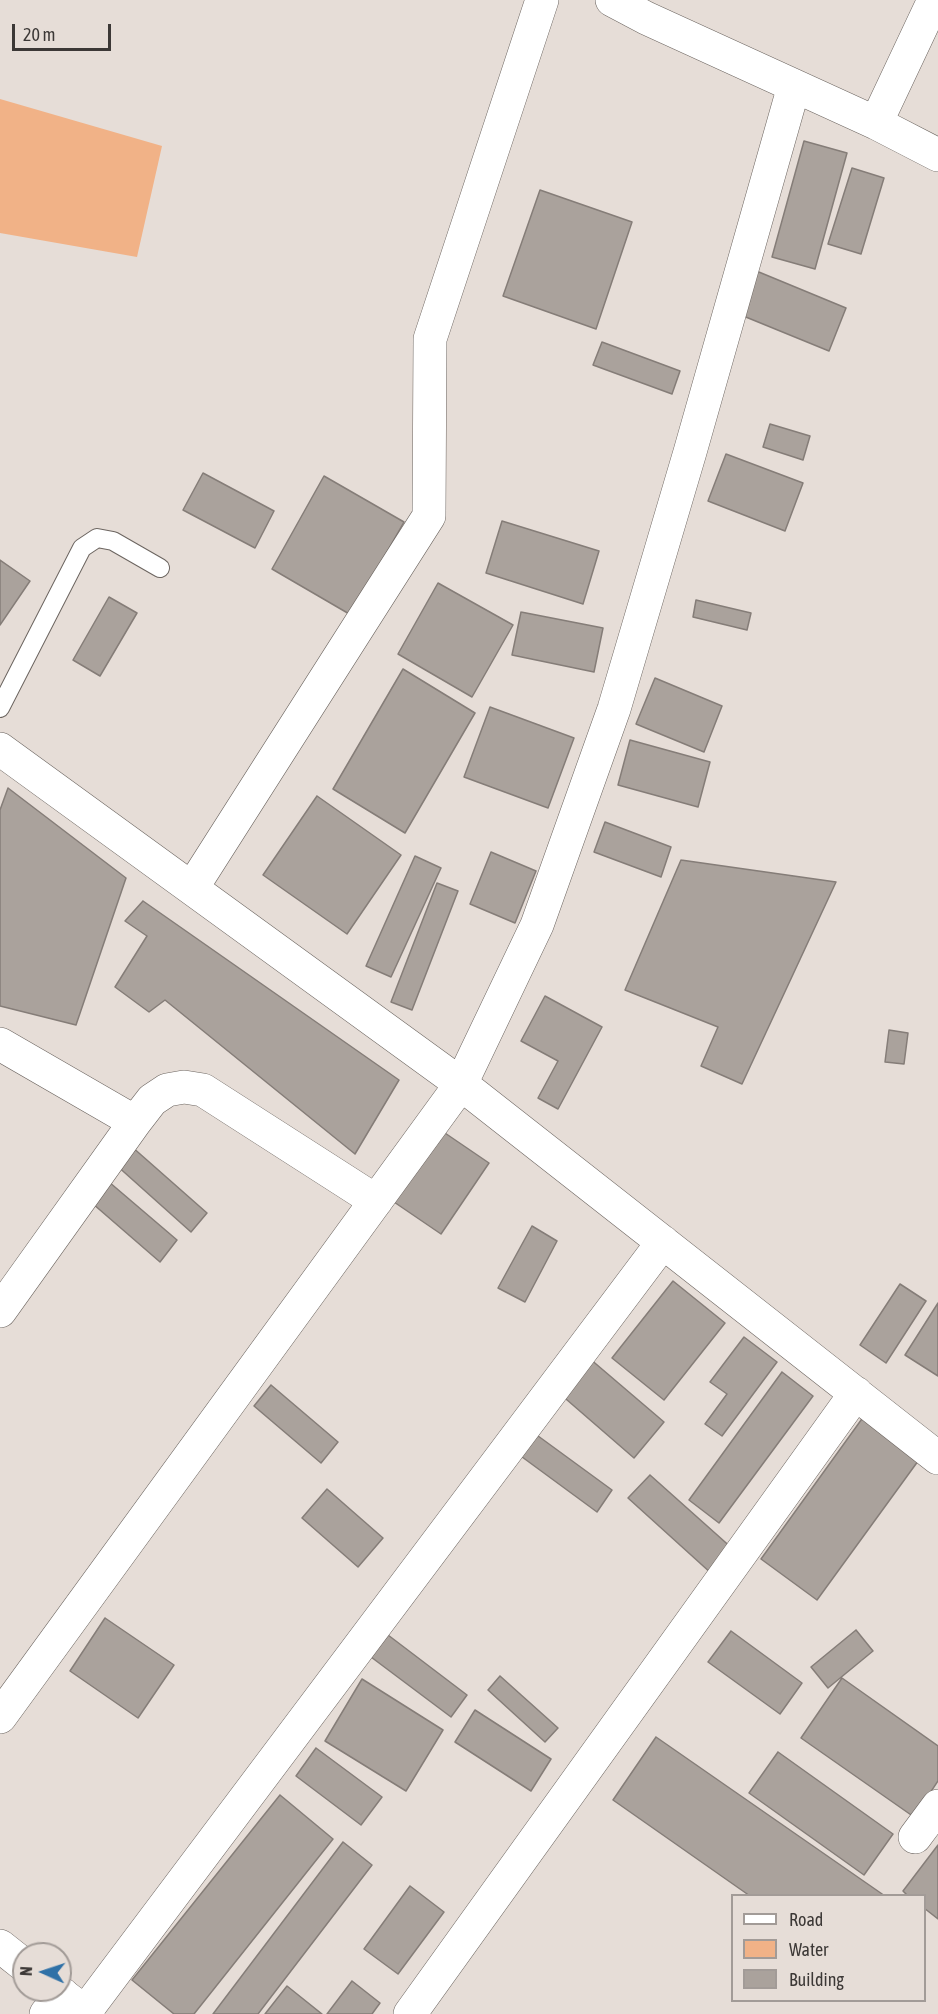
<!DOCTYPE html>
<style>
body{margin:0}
#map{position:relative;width:938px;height:2014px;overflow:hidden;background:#e6ddd7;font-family:"Asap Condensed",sans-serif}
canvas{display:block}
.legend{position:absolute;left:731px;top:1894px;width:195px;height:108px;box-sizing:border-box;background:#e6ddd7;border:2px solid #a29b97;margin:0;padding:8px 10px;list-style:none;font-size:18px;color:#3c3836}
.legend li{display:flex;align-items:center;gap:12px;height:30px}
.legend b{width:30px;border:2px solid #a29b97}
.north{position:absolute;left:12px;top:1942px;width:60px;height:60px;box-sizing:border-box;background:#e6ddd7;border:2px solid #a29b97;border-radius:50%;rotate:273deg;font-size:16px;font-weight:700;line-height:24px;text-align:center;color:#3c3836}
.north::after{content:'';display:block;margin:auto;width:21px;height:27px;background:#2f71a7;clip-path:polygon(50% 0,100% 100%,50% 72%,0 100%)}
.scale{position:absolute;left:12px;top:24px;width:99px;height:27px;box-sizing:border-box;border:3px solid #3c3836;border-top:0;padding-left:8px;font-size:18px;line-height:21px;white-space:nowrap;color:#3c3836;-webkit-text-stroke:4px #e6ddd7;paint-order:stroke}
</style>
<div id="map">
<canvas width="938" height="2014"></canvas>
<ul class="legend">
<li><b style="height:8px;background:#fff"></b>Road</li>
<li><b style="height:16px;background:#f1b287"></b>Water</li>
<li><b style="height:16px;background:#aaa29c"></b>Building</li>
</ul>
<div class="north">N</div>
<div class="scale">20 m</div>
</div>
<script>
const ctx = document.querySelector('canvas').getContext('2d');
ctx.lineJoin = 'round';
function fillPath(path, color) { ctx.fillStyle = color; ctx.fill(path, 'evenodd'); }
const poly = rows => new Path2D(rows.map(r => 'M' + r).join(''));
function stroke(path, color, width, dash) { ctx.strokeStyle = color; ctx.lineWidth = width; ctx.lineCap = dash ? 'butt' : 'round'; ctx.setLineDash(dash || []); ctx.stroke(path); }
fillPath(poly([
 [0,99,162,146,137,257,0,233]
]), '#f1b287');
const building = poly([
 [804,141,847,153,815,269,772,257,804,141],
 [852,168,884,178,861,254,828,244,852,168],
 [540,190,632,222,596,329,503,296,540,190],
 [754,270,846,308,829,351,736,313,754,270],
 [602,342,680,371,672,394,593,365,602,342],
 [770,424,810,436,803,460,763,447,770,424],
 [726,454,803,483,785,531,708,501,726,454],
 [203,473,274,511,255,548,183,510,203,473],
 [324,476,404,522,351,615,272,569,324,476],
 [502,521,599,551,583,604,486,573,502,521],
 [0,560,30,581,0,625,0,560],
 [438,583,513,625,472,697,398,654,438,583],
 [109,597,137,613,100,676,73,660,109,597],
 [696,600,751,613,747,630,693,617,696,600],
 [521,612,603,628,594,672,512,655,521,612],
 [403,669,475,713,405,833,333,789,403,669],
 [655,678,722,706,704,752,636,724,655,678],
 [490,707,574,738,548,808,464,777,490,707],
 [630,740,710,762,698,807,618,785,630,740],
 [8,788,126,878,76,1025,0,1006,0,810,8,788],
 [317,796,401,855,347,934,263,875,317,796],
 [605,822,671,847,661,877,594,852,605,822],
 [491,852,536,871,515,923,470,904,491,852],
 [415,856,441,868,391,977,366,966,415,856],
 [681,860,836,882,742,1084,701,1066,718,1027,625,990,681,860],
 [437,883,458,891,412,1010,391,1002,437,883],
 [143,901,399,1080,355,1154,165,1000,149,1012,115,987,147,936,125,921,143,901],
 [545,996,602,1027,558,1109,538,1098,558,1061,521,1041,545,996],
 [889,1030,908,1033,904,1064,885,1062,889,1030],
 [442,1131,489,1163,441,1234,394,1202,442,1131],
 [131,1146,207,1213,191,1232,115,1164,131,1146],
 [102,1176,177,1240,160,1262,85,1197,102,1176],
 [532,1226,557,1241,525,1302,498,1288,532,1226],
 [673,1281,725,1323,664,1400,612,1358,673,1281],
 [900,1284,926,1301,886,1363,860,1345,900,1284],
 [938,1303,938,1376,905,1355,938,1303],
 [744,1337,777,1362,722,1436,705,1424,727,1394,710,1382,744,1337],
 [589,1358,664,1422,634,1458,559,1393,589,1358],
 [782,1372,813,1396,719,1523,689,1500,782,1372],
 [271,1385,338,1442,321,1463,254,1406,271,1385],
 [864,1416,921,1457,817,1600,761,1559,864,1416],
 [534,1433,612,1490,597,1512,518,1454,534,1433],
 [650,1475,734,1550,712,1574,628,1498,650,1475],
 [327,1489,383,1538,358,1567,302,1518,327,1489],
 [105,1618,174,1665,138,1718,70,1671,105,1618],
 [856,1630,873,1651,828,1688,811,1667,856,1630],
 [731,1631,802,1683,780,1714,708,1662,731,1631],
 [388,1635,467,1695,451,1717,371,1657,388,1635],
 [500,1676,558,1728,545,1742,488,1690,500,1676],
 [842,1678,938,1746,938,1781,914,1817,801,1738,842,1678],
 [362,1679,443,1730,406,1791,325,1741,362,1679],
 [475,1710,551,1759,531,1791,455,1742,475,1710],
 [656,1737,885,1896,750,1896,613,1800,656,1737],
 [316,1748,382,1797,361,1825,296,1776,316,1748],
 [778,1752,893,1834,864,1875,749,1793,778,1752],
 [280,1795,333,1839,194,2014,174,2014,132,1980,280,1795],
 [343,1842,372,1865,258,2014,213,2014,343,1842],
 [938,1845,938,1919,924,1908,924,1896,908,1896,903,1891,938,1845],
 [410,1886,444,1912,398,1974,364,1949,410,1886],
 [352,1981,380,2003,372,2014,327,2014,352,1981],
 [287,1986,322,2014,265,2014,287,1986]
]);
fillPath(building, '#aaa29c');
stroke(building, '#857d78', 1.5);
const service = poly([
 [0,708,82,548,97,538,113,541,160,568]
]);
const minor = poly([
 [612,0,646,18,876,123,938,155],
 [876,123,934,0],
 [0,749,461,1084,938,1458],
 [192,888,429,516,430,339,542,0],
 [0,1044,135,1122],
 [0,1311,135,1122,152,1100,167,1090,184,1087,203,1090,376,1201],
 [0,1717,461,1084,537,925,614,709,690,452,794,86],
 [915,1837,938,1806],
 [85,2012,663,1242],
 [46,2014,62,1994],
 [410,2014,856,1393]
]);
const tertiary = poly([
 [0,1946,24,1965],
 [56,1990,88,2014]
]);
stroke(service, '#6c6560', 20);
stroke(minor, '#6c6560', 34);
stroke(tertiary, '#6c6560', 34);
stroke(service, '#fff', 18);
stroke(minor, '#fff', 33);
stroke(tertiary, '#fff', 33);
</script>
